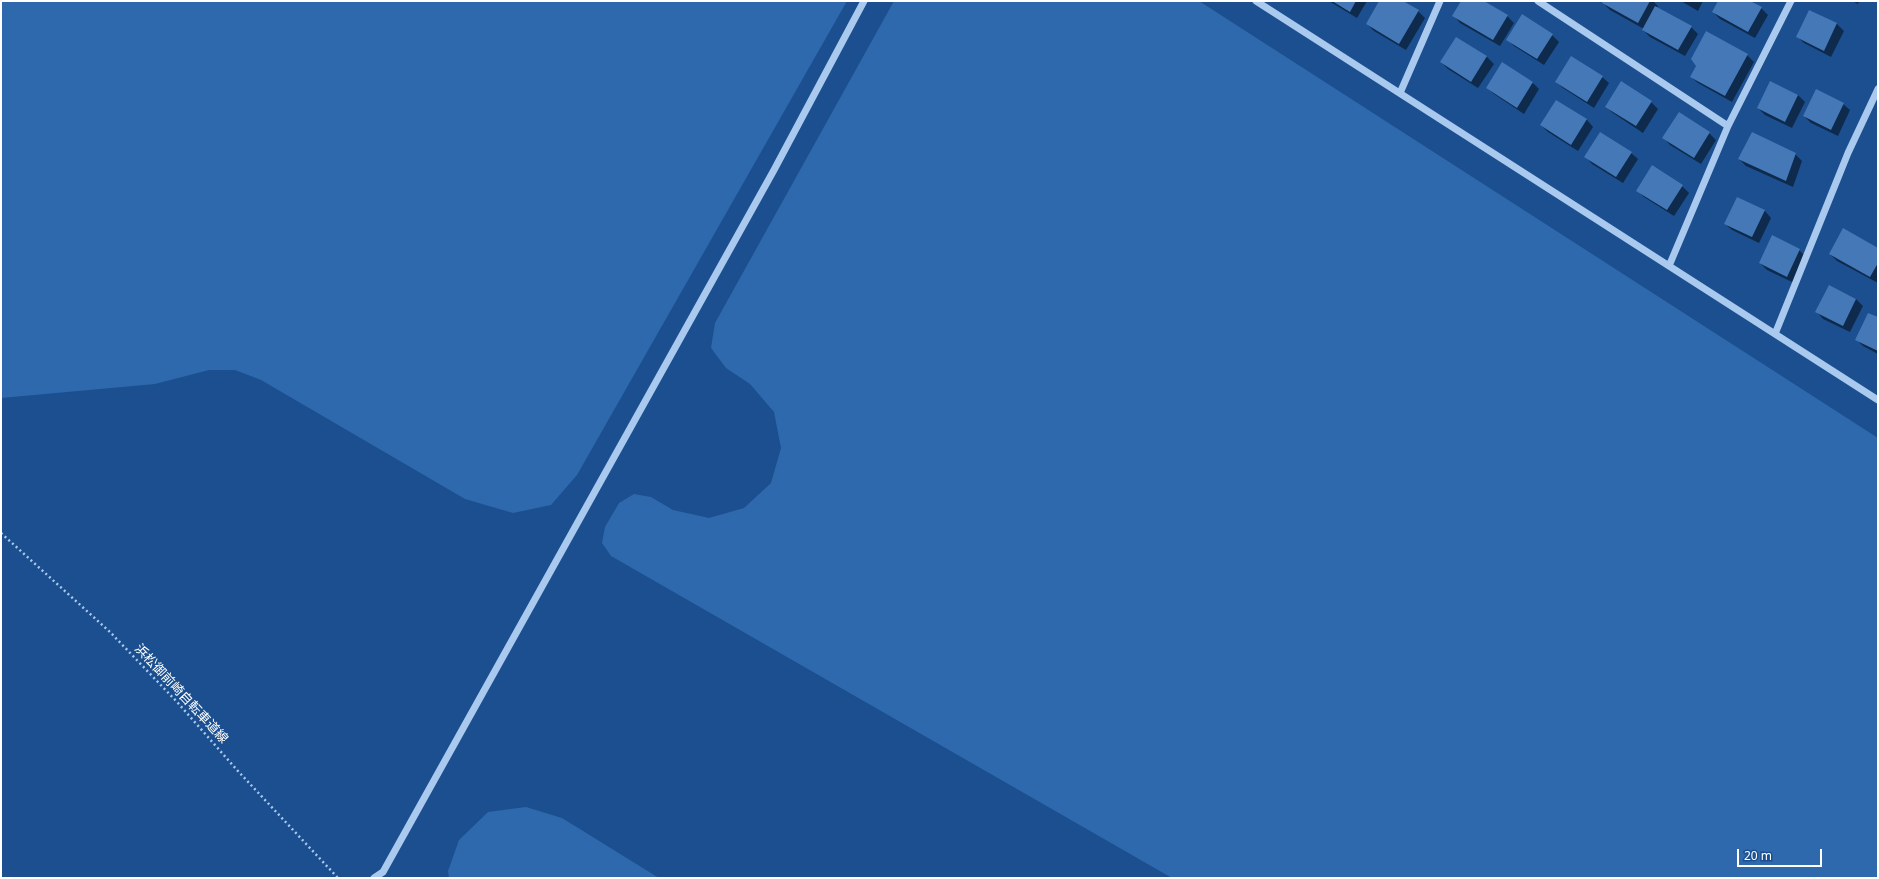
<!DOCTYPE html>
<meta charset="utf-8">
<style>
body{margin:0}
#map{position:relative;width:1879px;height:879px;overflow:hidden;background:#1b4f8f;font-family:"Noto Sans",sans-serif}
canvas{display:block}
.frame{position:absolute;inset:0;border:2px solid #fff;pointer-events:none}
.scale{position:absolute;left:1737px;top:849px;width:85px;height:18px;box-sizing:border-box;border:2px solid #fff;border-top:0;padding-left:5px;font-size:12px;line-height:14px;white-space:nowrap;color:#fff;-webkit-text-stroke:3px #1b4f8f;paint-order:stroke}
</style>
<div id="map">
<canvas width="1879" height="879"></canvas>
<div class="frame"></div>
<div class="scale">20 m</div>
</div>
<script>
const ctx = document.querySelector('canvas').getContext('2d');
ctx.lineJoin = 'round';
function fillPath(path, color) { ctx.fillStyle = color; ctx.fill(path, 'evenodd'); }
const poly = rows => new Path2D(rows.map(r => 'M' + r).join(''));
function stroke(path, color, width, dash) { ctx.strokeStyle = color; ctx.lineWidth = width; ctx.lineCap = dash ? 'butt' : 'round'; ctx.setLineDash(dash || []); ctx.stroke(path); }
function write(font, color, halo, rows, align = 'center') {
  ctx.font = font + ' "Noto Sans","Noto Sans JP",sans-serif'; ctx.lineWidth = 3; ctx.setLineDash([]); ctx.textBaseline = 'middle'; ctx.strokeStyle = halo; ctx.fillStyle = color; for (const [text, x, y, turn = 0] of rows) {
    ctx.save(); ctx.translate(x, y); ctx.rotate((+turn || 0) * Math.PI / 180); ctx.textAlign = isNaN(turn) ? turn : align; if (halo) ctx.strokeText(text, 0, 0); ctx.fillText(text, 0, 0); ctx.restore();
  }
}
fillPath(poly([
 [1,1,847,1,577,475,551,505,513,513,465,499,261,380,235,370,209,370,155,384,1,398],
 [894,1,1199,1,1878,438,1878,878,1172,878,611,556,602,543,605,527,619,503,634,494,651,497,673,510,709,518,744,508,771,483,781,448,774,412,750,384,726,368,711,348,715,323],
 [526,807,562,818,659,878,449,878,448,871,459,840,488,812]
]), '#2e69ad');
fillPath(poly([
 [1329,1,1367,1,1357,18],
 [1380,1,1401,1,1418,11,1425,18,1406,50,1374,31,1367,24],
 [1462,1,1482,1,1507,16,1514,23,1500,46,1460,23,1454,16],
 [1604,1,1653,1,1658,6,1657,8,1691,27,1698,34,1685,56,1650,37,1643,30,1644,29,1610,10,1603,3],
 [1681,1,1703,1,1698,11],
 [1719,1,1748,1,1761,8,1768,15,1755,38,1720,19,1713,12],
 [1852,1,1859,1,1858,4],
 [1810,11,1837,24,1844,31,1831,57,1804,43,1798,37],
 [1552,35,1559,42,1544,65,1514,46,1507,39],
 [1456,38,1487,57,1494,64,1478,88,1448,69,1441,62],
 [1747,55,1754,62,1732,102,1698,83,1691,77,1697,66],
 [1602,77,1609,83,1594,108,1563,88,1556,82],
 [1533,83,1539,89,1524,114,1494,94,1487,88],
 [1798,95,1805,102,1792,128,1765,115,1758,108],
 [1556,101,1587,120,1593,127,1578,151,1548,132,1541,125],
 [1651,102,1658,109,1643,133,1613,113,1606,107],
 [1843,104,1850,110,1838,136,1811,123,1804,116],
 [1709,133,1716,140,1701,164,1670,145,1664,138],
 [1631,153,1638,159,1623,183,1592,164,1586,157],
 [1795,154,1802,161,1793,187,1746,166,1739,159],
 [1682,186,1689,193,1674,216,1644,197,1637,190],
 [1738,198,1765,211,1771,218,1759,243,1732,230,1725,224],
 [1878,249,1878,283,1837,261,1830,254],
 [1799,250,1806,257,1794,283,1767,270,1760,263],
 [1829,286,1856,299,1863,306,1850,332,1823,319,1817,312],
 [1878,319,1878,354,1863,346,1856,339]
]), '#0007');
fillPath(poly([
 [1332,1,1356,1,1350,12],
 [1379,1,1403,1,1419,10,1399,44,1366,24],
 [1461,1,1484,1,1508,15,1493,40,1452,16],
 [1603,1,1650,1,1638,23,1602,3],
 [1718,1,1750,1,1762,7,1748,32,1712,12],
 [1655,6,1692,26,1678,50,1642,30],
 [1809,10,1837,23,1824,51,1796,37],
 [1522,14,1553,34,1537,59,1506,40],
 [1706,31,1748,54,1725,96,1690,77,1696,66,1691,59],
 [1456,37,1487,56,1471,82,1440,62],
 [1571,56,1603,76,1587,102,1555,82],
 [1502,62,1533,82,1517,108,1486,88],
 [1621,81,1652,101,1636,126,1605,107],
 [1770,81,1798,95,1785,122,1757,108],
 [1816,89,1844,103,1831,130,1803,116],
 [1556,100,1587,119,1571,145,1540,125],
 [1679,112,1710,132,1694,158,1662,138],
 [1600,132,1632,152,1616,177,1584,157],
 [1752,132,1796,153,1786,181,1738,159],
 [1652,165,1683,185,1667,210,1636,191],
 [1737,197,1765,210,1752,237,1724,224],
 [1843,228,1878,248,1878,263,1870,277,1829,254],
 [1772,235,1800,249,1787,277,1759,263],
 [1829,285,1856,299,1843,326,1815,312],
 [1868,313,1878,317,1878,351,1855,340]
]), '#4478b7');
stroke(poly([
 [1,533,110,632,178,703,237,770,338,878]
]), '#a9c9ee', 2.5, [2, 3]);
stroke(poly([
 [1256,1,1878,400],
 [1538,1,1728,126],
 [1400,93,1440,1],
 [1669,266,1728,126,1791,1],
 [1775,334,1848,153,1878,89],
 [374,878,383,872,774,170,864,1]
]), '#a9c9ee', 7);
write('13px', '#fff', '#1b4f8f', [
 ["浜松御前崎自転車道線",181,694,47]
]);
</script>
